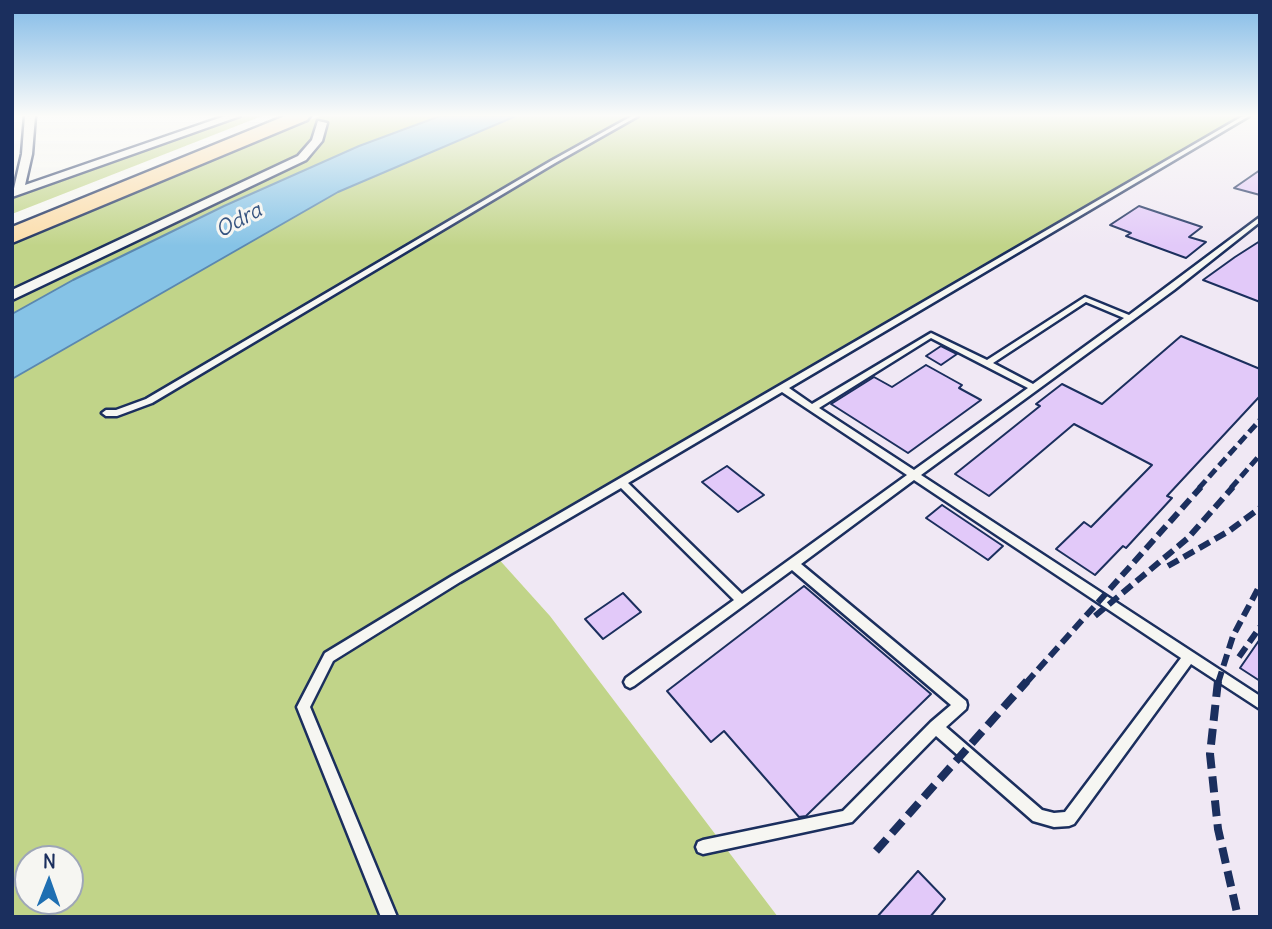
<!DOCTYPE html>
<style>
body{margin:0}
#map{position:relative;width:1272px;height:929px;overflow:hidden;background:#f6f6f2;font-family:Delius,sans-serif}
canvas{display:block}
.frame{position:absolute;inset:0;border:14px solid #1b2f5e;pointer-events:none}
.north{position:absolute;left:14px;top:845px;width:70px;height:70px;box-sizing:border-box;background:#f6f6f2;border:2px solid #9ea6b7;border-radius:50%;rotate:1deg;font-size:19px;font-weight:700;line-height:28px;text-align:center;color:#1b2f5e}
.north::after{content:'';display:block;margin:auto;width:24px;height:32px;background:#1f6fb2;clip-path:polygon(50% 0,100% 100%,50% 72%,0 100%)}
</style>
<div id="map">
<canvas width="1272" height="929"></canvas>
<div class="frame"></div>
<div class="north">N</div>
</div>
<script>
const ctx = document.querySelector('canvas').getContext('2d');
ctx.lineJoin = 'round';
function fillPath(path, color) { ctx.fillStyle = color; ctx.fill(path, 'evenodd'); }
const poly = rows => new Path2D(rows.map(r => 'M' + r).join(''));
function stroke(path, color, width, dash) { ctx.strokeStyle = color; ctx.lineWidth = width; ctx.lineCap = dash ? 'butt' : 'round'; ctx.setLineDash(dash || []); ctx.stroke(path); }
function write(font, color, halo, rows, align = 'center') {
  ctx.font = font + ' Delius,sans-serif'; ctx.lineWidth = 6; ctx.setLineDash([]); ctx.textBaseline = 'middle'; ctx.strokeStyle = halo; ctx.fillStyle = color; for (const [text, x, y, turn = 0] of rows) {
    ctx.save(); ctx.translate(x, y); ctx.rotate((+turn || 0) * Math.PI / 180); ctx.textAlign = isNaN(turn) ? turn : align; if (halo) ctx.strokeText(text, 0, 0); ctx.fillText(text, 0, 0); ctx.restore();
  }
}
fillPath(poly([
 [1247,116,1260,116,1260,917,778,917,550,616,496,556]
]), '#f0e8f4');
fillPath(poly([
 [244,116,262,116,12,214,12,199],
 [320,116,440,116,359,146,224,206,73,280,12,314,12,245],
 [516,116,1247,116,496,556,550,616,778,917,12,917,12,379,338,192],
 [28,859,70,859,70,901,28,901]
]), '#c1d489');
const water = poly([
 [440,116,516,116,338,192,12,379,12,314,73,280,224,206,359,146,440,116]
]);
fillPath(water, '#86c3e6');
stroke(water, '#5b88b0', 2);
const building = poly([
 [1260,170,1260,195,1234,188,1260,170],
 [1139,206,1202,227,1189,237,1206,242,1186,258,1126,236,1131,233,1110,225,1139,206],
 [1260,241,1260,302,1203,280,1235,257,1260,241],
 [1181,336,1260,369,1260,396,1167,496,1172,498,1126,548,1123,546,1095,575,1056,549,1084,522,1091,527,1152,465,1074,424,989,496,955,474,1040,406,1036,404,1062,384,1102,404,1181,336],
 [941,346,957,354,941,365,926,356,941,346],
 [926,365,962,385,959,388,981,400,908,453,831,404,874,377,892,387,926,365],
 [727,466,764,495,738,512,702,482,727,466],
 [942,505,1003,546,988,560,926,518,942,505],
 [804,586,931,694,806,816,799,817,724,731,711,742,667,691,804,586],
 [623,593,641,612,603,639,585,619,623,593],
 [1260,639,1260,681,1240,668,1260,639],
 [918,871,945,899,930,917,877,917,918,871]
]);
fillPath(building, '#e2c9f9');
stroke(building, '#1b2f5e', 2);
const service = poly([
 [632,116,638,116,555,163,152,403,117,416,106,416,102,413,106,410,116,410,146,399,551,161,632,116],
 [1243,116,1249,116,789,388,812,404,931,333,987,360,1085,297,1129,315,1260,217,1260,222,1174,290,921,475,1260,696,1260,709,1191,664,1074,824,1069,826,1054,827,1033,821,936,736,852,822,703,854,698,852,696,847,698,842,703,840,843,811,931,722,951,705,792,570,634,686,630,688,626,686,624,682,626,678,734,600,621,488,460,582,333,661,310,707,397,917,381,917,297,707,325,653,452,576,1243,116],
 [1086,302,1124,318,1033,384,993,363,1086,302],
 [931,338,1028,388,914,470,819,408,931,338],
 [782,392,907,475,742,594,628,483,782,392],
 [914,480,1181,658,1065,812,1054,813,1042,810,946,727,966,709,967,705,966,701,801,564,914,480]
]);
const minor = poly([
 [25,116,35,116,32,154,25,185,225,116,240,116,12,197,22,154,25,116],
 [318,121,327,123,322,141,306,160,12,300,12,290,298,156,312,140,318,121]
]);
const motorway = poly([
 [285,116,310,116,307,120,12,243,12,227,285,116]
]);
stroke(service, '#1b2f5e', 5);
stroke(minor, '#1b2f5e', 5);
stroke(motorway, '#1b2f5e', 5);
fillPath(service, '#f6f6f2');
fillPath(minor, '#f6f6f2');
fillPath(motorway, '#fbddab');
stroke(poly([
 [1199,488,1260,420],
 [1231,488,1260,455]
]), '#1b2f5e', 5, [10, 5]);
stroke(poly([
 [1168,566,1229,531,1260,508],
 [1095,616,1188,538,1233,487],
 [1239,657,1260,627],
 [1026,683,1201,487],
 [1218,683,1233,636,1260,585]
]), '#1b2f5e', 6, [12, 6]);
stroke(poly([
 [1218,681,1210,754,1218,829,1238,917],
 [876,851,1027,681]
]), '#1b2f5e', 8, [16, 8]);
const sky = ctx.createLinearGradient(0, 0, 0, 246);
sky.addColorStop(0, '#81bae7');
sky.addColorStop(0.47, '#fbfbf9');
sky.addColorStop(1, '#fbfbf900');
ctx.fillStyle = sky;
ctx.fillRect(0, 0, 1272, 246);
write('italic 21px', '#365480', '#f6f6f2', [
 ["Odra",239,221,-29]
]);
</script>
